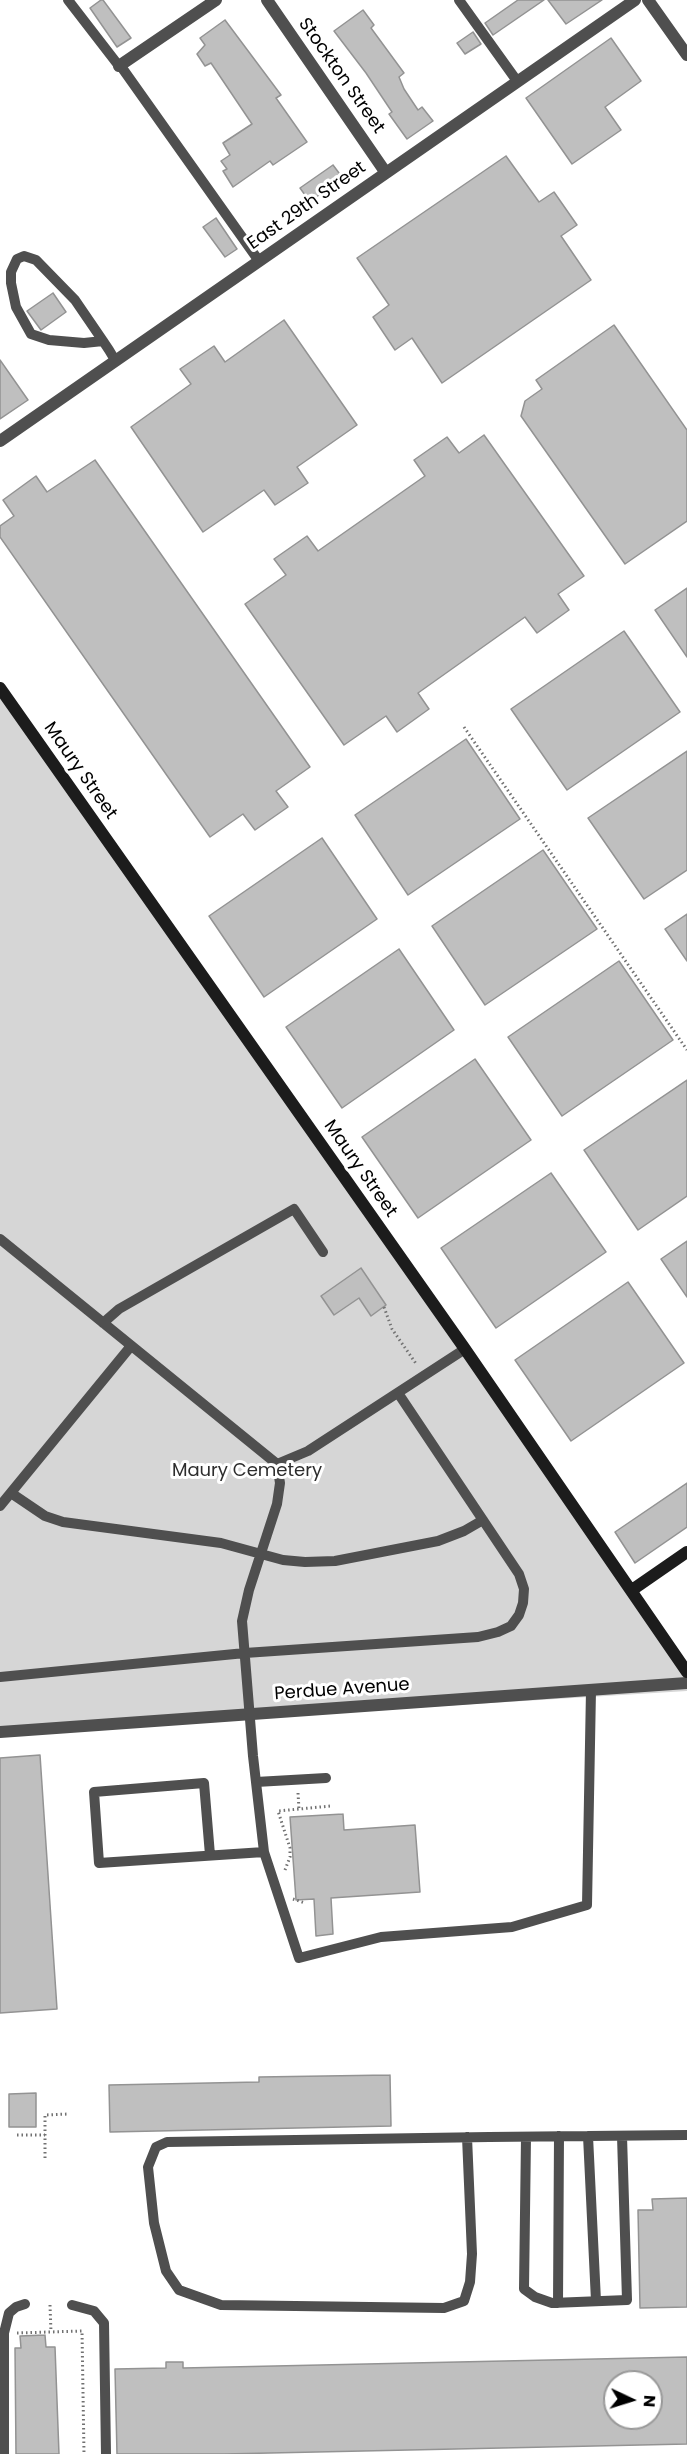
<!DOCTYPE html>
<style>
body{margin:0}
#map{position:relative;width:687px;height:2454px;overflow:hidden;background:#fff;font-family:Poppins,sans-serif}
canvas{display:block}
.north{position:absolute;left:603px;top:2370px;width:60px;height:60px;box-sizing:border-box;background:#fff;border:2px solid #999;border-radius:50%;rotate:94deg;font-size:16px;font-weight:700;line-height:24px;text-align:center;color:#000}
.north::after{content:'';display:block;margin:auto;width:21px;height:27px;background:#000;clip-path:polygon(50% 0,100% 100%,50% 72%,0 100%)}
</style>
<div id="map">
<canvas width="687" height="2454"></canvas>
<div class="north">N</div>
</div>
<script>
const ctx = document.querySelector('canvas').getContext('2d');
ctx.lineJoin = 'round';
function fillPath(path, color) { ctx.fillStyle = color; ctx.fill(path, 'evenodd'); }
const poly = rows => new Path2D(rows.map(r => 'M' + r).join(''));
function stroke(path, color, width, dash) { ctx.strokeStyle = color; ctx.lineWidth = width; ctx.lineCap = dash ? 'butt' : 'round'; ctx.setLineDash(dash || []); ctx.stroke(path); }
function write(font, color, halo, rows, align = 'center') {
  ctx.font = font + ' Poppins,sans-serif'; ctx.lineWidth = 6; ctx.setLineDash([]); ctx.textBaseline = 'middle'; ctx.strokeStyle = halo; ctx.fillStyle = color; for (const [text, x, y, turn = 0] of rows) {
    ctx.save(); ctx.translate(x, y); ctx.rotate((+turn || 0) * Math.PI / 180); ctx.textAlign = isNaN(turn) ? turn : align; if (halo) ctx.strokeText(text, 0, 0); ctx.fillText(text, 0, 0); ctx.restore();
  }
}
fillPath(poly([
 [0,690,687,1672,687,1691,0,1733]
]), '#d6d6d6');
const building = poly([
 [101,0,103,0,131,38,117,47,90,8,101,0],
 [518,0,544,0,493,35,485,23,518,0],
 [548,0,602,0,566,24,548,0],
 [363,10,374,25,371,28,404,73,399,77,404,89,418,110,422,107,433,121,407,139,389,114,392,112,366,73,334,31,363,10],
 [225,20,281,95,276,98,307,142,273,165,270,161,233,187,223,171,227,169,221,161,230,155,223,143,252,124,211,63,205,66,197,54,205,45,200,38,225,20],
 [473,32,481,44,465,54,457,43,473,32],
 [611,38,641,81,605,107,621,130,572,164,526,98,611,38],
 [506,156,539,202,554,192,577,225,561,236,591,280,442,383,412,338,395,350,373,317,389,305,357,258,506,156],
 [333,165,342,177,310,202,300,188,333,165],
 [216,218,237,249,225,257,203,227,216,218],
 [53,293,66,312,41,330,27,311,53,293],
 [284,320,357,425,297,467,308,483,275,505,264,490,203,532,131,427,191,384,180,369,214,346,225,362,284,320],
 [614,325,687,430,687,521,625,564,521,416,525,401,542,389,536,380,614,325],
 [0,360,28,400,0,419,0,360],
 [484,435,584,576,558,594,569,610,537,633,525,617,418,693,429,709,397,732,386,716,344,745,245,604,286,575,274,559,307,536,318,551,425,476,414,460,447,437,459,453,484,435],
 [95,460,310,767,276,791,288,807,255,830,243,814,210,837,0,537,0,526,14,516,3,500,36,476,47,492,95,460],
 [687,588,687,657,655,610,687,588],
 [624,631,680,712,567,790,511,709,624,631],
 [466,739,520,819,408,895,355,815,466,739],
 [687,751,687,870,644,899,588,818,687,751],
 [322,838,377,919,264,997,209,916,322,838],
 [543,850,597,929,485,1005,432,926,543,850],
 [687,914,687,961,665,929,687,914],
 [399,949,454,1030,342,1108,286,1027,399,949],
 [619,961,673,1040,562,1116,508,1037,619,961],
 [475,1059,531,1140,418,1218,362,1137,475,1059],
 [687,1080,687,1196,638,1230,584,1150,687,1080],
 [551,1173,606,1252,496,1328,441,1248,551,1173],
 [687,1241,687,1297,661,1259,687,1241],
 [361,1268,386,1305,371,1316,359,1298,334,1315,321,1296,361,1268],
 [628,1282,684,1363,571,1441,515,1360,628,1282],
 [687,1483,687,1527,635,1563,615,1532,687,1483],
 [40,1755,57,2009,0,2013,0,1758,40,1755],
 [343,1814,344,1830,415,1825,420,1892,331,1898,333,1934,316,1936,314,1899,296,1900,290,1817,343,1814],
 [390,2075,391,2126,110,2132,109,2085,259,2082,259,2077,390,2075],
 [36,2093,36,2127,9,2127,9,2094,36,2093],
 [687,2198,687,2307,640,2308,638,2210,653,2210,652,2199,687,2198],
 [45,2335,46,2347,55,2347,59,2454,16,2454,15,2348,21,2348,20,2336,45,2335],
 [687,2357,687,2444,224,2454,117,2454,115,2369,166,2368,166,2362,183,2362,183,2368,687,2357],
 [615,2382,651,2382,651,2418,615,2418,615,2382]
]);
fillPath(building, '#bfbfbf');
stroke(building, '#939393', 1.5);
stroke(poly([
 [464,727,687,1050],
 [384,1307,392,1329,417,1365],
 [298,1793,299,1809],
 [285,1870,290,1857,290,1848,278,1811,331,1806],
 [293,1899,305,1903],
 [17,2135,45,2135],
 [45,2158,45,2115,68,2114],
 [50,2305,51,2332],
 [17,2333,82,2331,84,2454]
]), '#717171', 3, [1.5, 3]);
stroke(poly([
 [68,0,119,66],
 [459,0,517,81],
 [120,65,259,261],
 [103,341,84,343,49,340,31,334,16,307,11,283,11,272,17,259,24,256,36,260,75,300,103,341,109,350,115,360],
 [0,1239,277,1464,280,1483,277,1504,249,1590,242,1621,253,1756,264,1852,99,1863,94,1792,204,1783,210,1855],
 [103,1323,119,1309,294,1209,323,1252],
 [277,1464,308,1451,465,1349],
 [11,1493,45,1516,63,1522,221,1543,283,1560,305,1562,335,1561,438,1541,464,1531,483,1520],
 [0,1506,131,1346],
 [0,1677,245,1653,478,1637,498,1632,511,1626,519,1615,523,1603,524,1589,519,1574,398,1393],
 [256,1782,326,1778],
 [264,1852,299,1958,381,1937,512,1927,587,1905,591,1690],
 [588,2136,596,2301],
 [467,2137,472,2254,470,2282,464,2301,444,2308,221,2305,179,2290,166,2271,154,2223,148,2167,156,2147,167,2142,489,2137,687,2135],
 [526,2137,524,2289,535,2297,552,2303,627,2300,622,2136],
 [558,2303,559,2136],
 [72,2305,94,2311,104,2323,106,2454],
 [4,2454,4,2333,9,2313,16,2307,25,2304]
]), '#4f4f4f', 10);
stroke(poly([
 [267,0,386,173],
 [648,0,687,55],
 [119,66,216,0],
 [0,441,635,0],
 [0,1732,687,1683]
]), '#4f4f4f', 12);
stroke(poly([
 [0,688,465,1349,687,1672],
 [632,1590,687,1552]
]), '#1c1c1c', 12);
write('18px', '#000', '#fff', [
 ["Stockton Street",341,76,55],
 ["East 29th Street",307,206,-35],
 ["Maury Street",80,771,55],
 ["Maury Street",360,1169,55],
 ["Perdue Avenue",342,1690,-4]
]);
write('18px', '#2d2d2d', '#fff', [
 ["Maury Cemetery",247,1471]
]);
</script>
